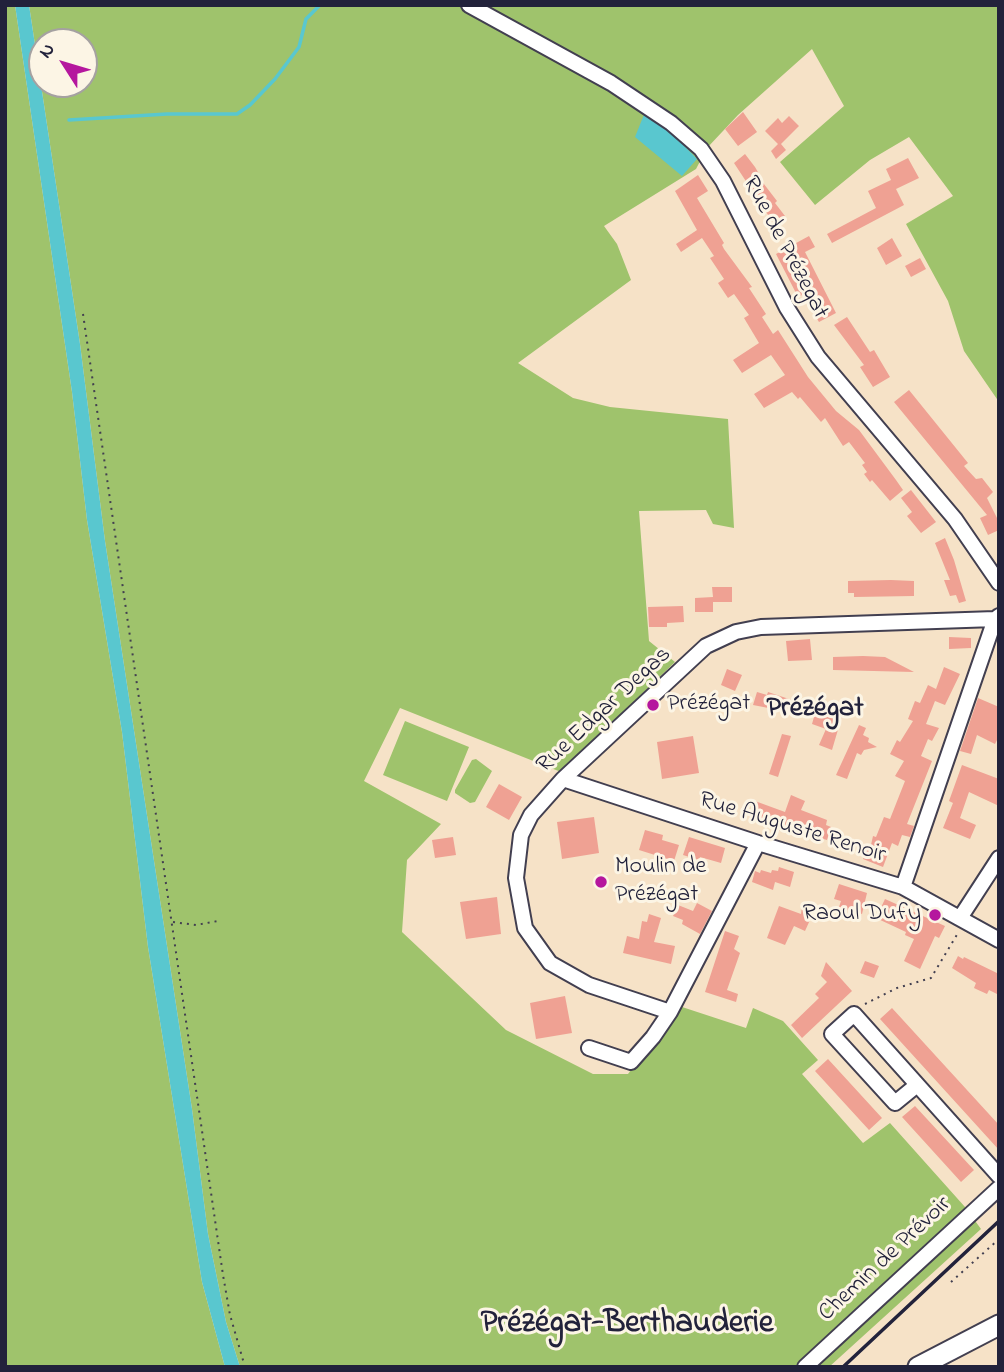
<!DOCTYPE html>
<meta charset="utf-8">
<style>
body{margin:0}
#map{position:relative;width:1004px;height:1372px;overflow:hidden;background:#f6e2c7;font-family:"Indie Flower",sans-serif}
canvas{display:block}
.frame{position:absolute;inset:0;border:7px solid #22223b;pointer-events:none}
.north{position:absolute;left:28px;top:28px;width:70px;height:70px;box-sizing:border-box;background:#fcf5e5;border:2px solid #a5a1a1;border-radius:50%;rotate:307deg;font-size:19px;font-weight:700;line-height:28px;text-align:center;color:#22223b}
.north::after{content:'';display:block;margin:auto;width:24px;height:32px;background:#b5179e;clip-path:polygon(50% 0,100% 100%,50% 72%,0 100%)}
</style>
<div id="map">
<canvas width="1004" height="1372"></canvas>
<div class="frame"></div>
<div class="north">N</div>
</div>
<script>
const ctx = document.querySelector('canvas').getContext('2d');
ctx.lineJoin = 'round';
function fillPath(path, color) { ctx.fillStyle = color; ctx.fill(path, 'evenodd'); }
const poly = rows => new Path2D(rows.map(r => 'M' + r).join(''));
function stroke(path, color, width, dash) { ctx.strokeStyle = color; ctx.lineWidth = width; ctx.lineCap = dash ? 'butt' : 'round'; ctx.setLineDash(dash || []); ctx.stroke(path); }
function write(font, color, halo, rows, align = 'center') {
  ctx.font = font + ' "Indie Flower",sans-serif'; ctx.lineWidth = 6; ctx.setLineDash([]); ctx.textBaseline = 'middle'; ctx.strokeStyle = halo; ctx.fillStyle = color; for (const [text, x, y, turn = 0] of rows) {
    ctx.save(); ctx.translate(x, y); ctx.rotate((+turn || 0) * Math.PI / 180); ctx.textAlign = isNaN(turn) ? turn : align; if (halo) ctx.strokeText(text, 0, 0); ctx.fillText(text, 0, 0); ctx.restore();
  }
}
fillPath(poly([
 [5,5,15,5,72,392,87,520,122,732,148,947,202,1282,225,1367,5,1367],
 [29,5,999,5,999,402,964,351,948,301,906,224,953,196,909,137,870,160,815,205,780,162,844,106,812,49,738,115,707,148,696,169,604,226,617,244,631,280,518,363,573,398,610,407,728,419,734,528,713,524,706,510,639,511,649,641,675,662,561,772,400,708,364,781,441,824,407,860,402,932,506,1030,593,1074,628,1074,679,1006,746,1028,753,1008,783,1021,818,1060,802,1074,863,1143,890,1123,965,1207,981,1229,829,1367,240,1367,226,1322,208,1234,192,1109,105,541,80,344],
 [42,42,84,42,84,84,42,84],
 [405,721,469,747,447,801,383,775],
 [476,759,492,771,475,802,470,803,455,793,455,790,472,760]
]), '#9fc36c');
fillPath(poly([
 [15,5,29,5,80,344,105,541,192,1109,208,1234,226,1322,240,1367,225,1367,202,1282,148,947,122,732,87,520,72,392],
 [645,112,665,126,697,159,682,176,635,137]
]), '#59c7cf');
stroke(poly([
 [69,120,167,114,237,114,250,105,275,79,299,47,306,19,320,5]
]), '#59c7cf', 3.5);
fillPath(poly([
 [743,112,757,132,738,146,725,129],
 [789,116,799,126,781,144,786,150,776,159,771,151,778,144,765,131,778,118,782,123],
 [745,154,755,167,759,174,757,175,777,201,775,203,785,216,774,224,734,163],
 [908,158,919,178,896,189,904,205,832,243,827,234,876,208,868,191,891,180,886,169],
 [698,175,708,191,697,198,724,243,722,245,724,249,752,287,749,288,766,314,762,317,773,334,778,330,808,377,836,411,859,430,896,480,903,490,890,501,872,480,870,482,864,474,867,472,862,465,865,463,849,442,843,446,825,418,821,422,800,397,798,399,792,392,764,408,754,394,785,375,771,355,742,373,733,360,759,343,744,318,749,315,734,294,728,298,718,283,724,279,710,258,714,256,702,238,681,252,676,244,697,230,675,191],
 [809,236,815,247,805,252,836,313,819,322,802,295,798,297,776,254],
 [892,238,902,256,886,265,877,248],
 [920,258,926,269,911,277,905,266],
 [847,317,870,352,874,350,890,377,873,387,860,367,864,365,834,325],
 [909,390,968,463,964,466,976,479,982,478,993,492,987,498,999,522,999,530,988,535,980,518,987,515,894,402],
 [911,490,936,522,921,533,907,516,912,512,901,498],
 [945,538,954,560,966,601,959,603,956,595,950,596,944,580,950,580,935,543],
 [891,580,914,581,914,596,854,597,854,593,848,593,848,581],
 [712,587,732,587,732,602,713,602,713,612,695,612,695,598,713,597],
 [683,606,684,622,667,623,667,627,649,627,648,607],
 [949,637,971,638,971,648,949,649],
 [810,639,812,660,788,661,786,641],
 [863,656,885,657,914,672,833,670,833,657],
 [944,667,960,674,945,705,935,701,926,724,939,728,932,741,928,739,921,756,932,761,907,824,914,826,910,837,902,835,898,846,892,843,883,867,863,859,869,844,871,845,873,836,876,837,884,817,890,819,905,781,895,776,904,761,890,754,897,740,900,742,913,721,908,719,915,701,920,703,928,685,936,689],
 [727,669,742,675,735,691,721,685],
 [757,692,767,695,768,692,792,700,789,712,753,705],
 [978,698,999,707,999,736,995,744,977,735,971,754,960,751],
 [826,704,838,708,836,714,842,716,832,750,819,745,826,729,812,724,816,710,824,713],
 [859,725,866,728,863,735,869,738,868,742,877,747,864,750,861,755,857,753,847,779,836,775],
 [782,734,791,736,778,777,769,774],
 [693,736,699,773,662,779,657,742],
 [962,765,999,779,999,806,969,792,960,818,976,825,970,839,943,828,953,803,949,801],
 [499,784,522,797,509,820,486,807],
 [791,795,805,801,801,810,827,820,826,825,831,827,827,840,783,827,781,831,749,819,755,801,785,812],
 [594,817,599,853,562,859,557,822],
 [645,830,663,835,662,840,679,845,674,861,639,850],
 [453,837,456,855,435,858,432,840],
 [689,837,725,848,721,863,700,857,699,860,683,855],
 [779,867,794,872,790,887,775,882,773,890,752,882,755,871,760,873,761,870,771,873,772,870,778,871],
 [839,884,867,893,862,914,839,907,841,901,834,899],
 [497,897,501,934,466,939,460,902],
 [885,899,945,926,939,938,935,936,920,969,904,961,914,939,905,935,906,932,876,918],
 [697,903,712,911,700,934,682,924,683,920,673,916,678,905,693,911],
 [779,906,801,914,802,906,815,909,805,931,794,926,785,945,767,938],
 [649,914,661,918,654,942,675,946,671,964,623,953,627,936,639,939,642,921,647,922],
 [725,931,739,936,734,949,740,953,727,990,738,994,736,1002,705,992],
 [958,956,963,959,964,957,999,974,999,995,989,990,987,994,976,989,974,988,976,983,952,968],
 [865,961,879,966,874,978,860,973],
 [826,962,852,991,802,1038,791,1025,819,998,815,994,827,982,821,976],
 [565,996,572,1033,536,1039,530,1003],
 [892,1008,999,1125,999,1150,880,1019],
 [828,1059,882,1118,869,1130,815,1071],
 [915,1106,974,1170,961,1182,902,1117]
]), '#efa193');
const minor = poly([
 [469,5,611,83,671,123,701,149,723,181,787,308,818,357,955,519,999,583],
 [563,779,758,843,903,887,999,940],
 [903,887,995,619],
 [960,918,999,858],
 [670,1012,589,985,550,963,525,928,516,878,521,835,531,815,563,779,706,646,736,632,761,627,995,619,999,616],
 [589,1048,631,1062,653,1037,670,1012,758,843],
 [917,1085,895,1103,832,1034,854,1014,999,1176],
 [805,1367,999,1188]
]);
const secondary = poly([
 [918,1367,999,1325]
]);
stroke(minor, '#423f50', 18);
stroke(secondary, '#423f50', 23);
stroke(poly([
 [83,314,223,1275,230,1315,245,1367],
 [173,922,196,925,218,921],
 [865,1004,897,988,931,978,958,933],
 [951,1282,999,1239]
]), '#423f50', 2, [2, 5]);
stroke(minor, '#fff', 14);
stroke(secondary, '#fff', 19);
stroke(poly([
 [843,1367,999,1221]
]), '#22223b', 3.5);
for (const [x, y, r, color] of [
 [653,705,7,"#b5179e"],
 [601,882,7,"#b5179e"],
 [935,915,7,"#b5179e"]
]) { const dot = new Path2D(); dot.arc(x, y, r, 0, 2 * Math.PI); ctx.fillStyle = color; ctx.fill(dot); stroke(dot, '#fcf5e5', 2.5); }
write('24px', '#22223b', '#fcf5e5', [
 ["Rue de Prézegat",784,248,62],
 ["Rue Edgar Degas",605,711,-43],
 ["Rue Auguste Renoir",792,829,17],
 ["Chemin de Prévoir",886,1260,-43]
]);
write('24px', '#22223b', '#fcf5e5', [
 ["Prézégat",667,705],
 ["Moulin de",615,868],
 ["Prézégat",615,896],
 ["Raoul Dufy",921,915,"right"]
], 'left');
write('bold 28px', '#22223b', '#fcf5e5', [
 ["Prézégat",815,710]
]);
write('bold 32px', '#22223b', '#fcf5e5', [
 ["Prézégat-Berthauderie",627,1326]
]);
</script>
